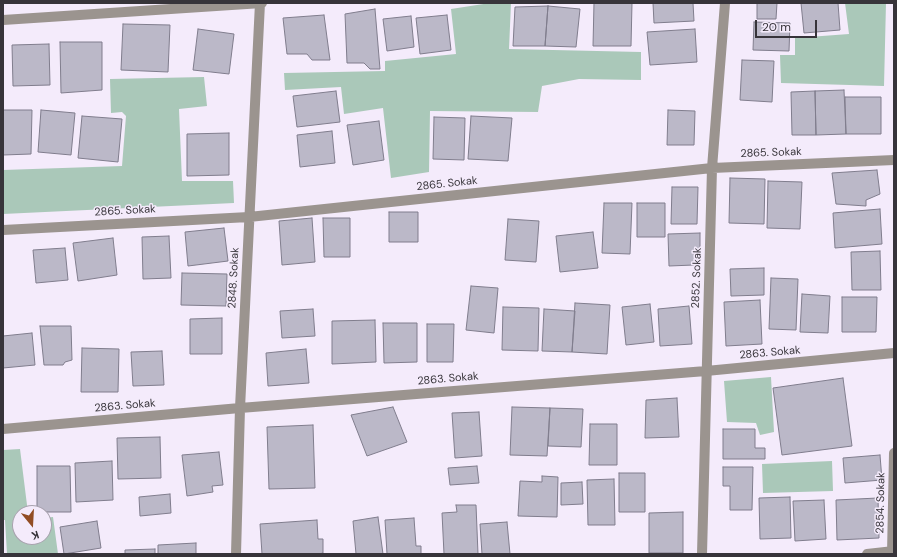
<!DOCTYPE html>
<style>
body{margin:0}
#map{position:relative;width:897px;height:557px;overflow:hidden;background:#f4ebfb;font-family:"DM Sans",sans-serif}
canvas{display:block}
.frame{position:absolute;inset:0;border:4px solid #37343a;pointer-events:none}
.north{position:absolute;left:12px;top:505px;width:40px;height:40px;box-sizing:border-box;background:#f4ebfb;border:1px solid #a8a2ae;border-radius:50%;rotate:162deg;font-size:11px;font-weight:700;line-height:16px;text-align:center;color:#37343a}
.north::after{content:'';display:block;margin:auto;width:14px;height:18px;background:#924d24;clip-path:polygon(50% 0,100% 100%,50% 72%,0 100%)}
.scale{position:absolute;left:755px;top:20px;width:62px;height:18px;box-sizing:border-box;border:2px solid #37343a;border-top:0;padding-left:5px;font-size:12px;line-height:14px;white-space:nowrap;color:#37343a;-webkit-text-stroke:3px #f4ebfb;paint-order:stroke}
</style>
<div id="map">
<canvas width="897" height="557"></canvas>
<div class="frame"></div>
<div class="north">K</div>
<div class="scale">20 m</div>
</div>
<script>
const ctx = document.querySelector('canvas').getContext('2d');
ctx.lineJoin = 'round';
function fillPath(path, color) { ctx.fillStyle = color; ctx.fill(path, 'evenodd'); }
const poly = rows => new Path2D(rows.map(r => 'M' + r).join(''));
function stroke(path, color, width, dash) { ctx.strokeStyle = color; ctx.lineWidth = width; ctx.lineCap = dash ? 'butt' : 'round'; ctx.setLineDash(dash || []); ctx.stroke(path); }
function write(font, color, halo, rows, align = 'center') {
  ctx.font = font + ' "DM Sans",sans-serif'; ctx.lineWidth = 3; ctx.setLineDash([]); ctx.textBaseline = 'middle'; ctx.strokeStyle = halo; ctx.fillStyle = color; for (const [text, x, y, turn = 0] of rows) {
    ctx.save(); ctx.translate(x, y); ctx.rotate((+turn || 0) * Math.PI / 180); ctx.textAlign = isNaN(turn) ? turn : align; if (halo) ctx.strokeText(text, 0, 0); ctx.fillText(text, 0, 0); ctx.restore();
  }
}
fillPath(poly([
 [490,3,511,3,509,49,641,52,641,80,579,79,542,86,538,112,430,111,429,172,391,178,383,108,344,114,341,87,285,90,284,73,385,71,385,61,456,54,451,9],
 [845,3,886,3,884,86,781,83,780,55,795,55,795,38,849,34],
 [204,77,207,106,179,109,182,181,233,181,234,203,3,214,3,170,122,166,126,116,122,112,111,113,110,79],
 [771,377,774,432,760,435,756,423,727,422,724,381],
 [20,449,28,513,20,513,20,537,44,537,44,518,53,517,58,554,7,554,5,520,3,520,3,450],
 [832,461,833,491,763,493,762,464]
]), '#aac8b9');
const building = poly([
 [594,3,632,3,631,46,593,46,594,3],
 [653,3,693,3,694,21,654,23,653,3],
 [757,3,777,3,776,19,757,19,757,3],
 [801,3,838,3,840,30,804,33,801,3],
 [548,6,580,9,576,47,545,46,548,6],
 [548,6,545,46,513,46,515,7,548,6],
 [375,9,380,69,370,69,364,63,347,63,345,14,375,9],
 [324,15,330,60,312,60,307,54,287,54,283,18,324,15],
 [447,15,451,50,420,54,416,18,447,15],
 [411,16,414,47,387,51,383,19,411,16],
 [754,22,790,23,789,51,753,50,754,22],
 [123,24,170,25,168,72,121,70,123,24],
 [198,29,234,34,229,74,193,70,198,29],
 [695,29,697,62,650,65,647,32,695,29],
 [60,42,102,42,102,90,61,93,60,42],
 [49,44,50,85,13,86,12,45,49,44],
 [742,60,774,61,772,102,740,100,742,60],
 [844,90,846,134,816,135,815,91,844,90],
 [336,91,340,122,297,127,293,96,336,91],
 [815,91,816,135,792,135,791,92,815,91],
 [845,97,881,97,881,134,846,134,845,97],
 [3,110,32,110,31,154,3,155,3,110],
 [41,110,75,113,71,155,38,152,41,110],
 [668,110,695,111,694,145,667,145,668,110],
 [82,116,122,119,118,162,78,158,82,116],
 [471,116,512,118,508,161,468,159,471,116],
 [434,117,465,118,464,160,433,159,434,117],
 [379,121,384,160,353,165,347,125,379,121],
 [332,131,335,163,300,167,297,135,332,131],
 [229,133,229,175,187,176,187,134,229,133],
 [877,170,880,194,866,200,866,206,836,204,832,173,877,170],
 [730,178,765,179,764,224,729,223,730,178],
 [768,181,802,182,800,229,767,228,768,181],
 [672,187,698,187,697,224,671,224,672,187],
 [604,203,632,203,630,254,602,253,604,203],
 [637,203,665,203,665,237,637,237,637,203],
 [880,209,882,244,835,248,833,213,880,209],
 [389,212,418,212,418,242,389,242,389,212],
 [312,218,315,262,282,265,279,221,312,218],
 [323,218,350,218,350,257,324,257,323,218],
 [508,219,539,221,536,262,505,260,508,219],
 [224,228,228,261,188,266,185,232,224,228],
 [593,232,598,268,560,272,556,236,593,232],
 [700,233,700,256,694,265,669,266,668,234,700,233],
 [169,236,171,278,143,279,142,237,169,236],
 [113,238,117,275,78,281,73,243,113,238],
 [65,248,68,280,36,283,33,250,65,248],
 [880,251,881,290,852,290,851,252,880,251],
 [764,268,764,295,731,296,730,269,764,268],
 [182,273,227,274,226,306,181,305,182,273],
 [771,278,798,279,796,330,769,329,771,278],
 [471,286,498,288,494,333,466,330,471,286],
 [802,294,830,296,828,333,800,332,802,294],
 [842,297,877,297,876,332,842,332,842,297],
 [760,300,762,344,726,346,724,302,760,300],
 [575,303,610,305,607,354,572,352,575,303],
 [650,304,654,342,626,345,622,307,650,304],
 [689,306,692,344,660,346,658,309,689,306],
 [503,307,539,308,538,351,502,350,503,307],
 [313,309,315,336,282,338,280,311,313,309],
 [544,309,575,311,572,352,542,351,544,309],
 [222,318,222,354,190,354,190,319,222,318],
 [375,320,376,362,332,364,332,321,375,320],
 [383,323,417,323,417,362,384,363,383,323],
 [427,324,454,324,453,362,427,362,427,324],
 [40,326,71,326,72,360,65,362,63,365,44,365,40,326],
 [32,333,35,365,3,368,3,336,32,333],
 [82,348,119,349,118,392,81,392,82,348],
 [306,349,309,383,268,386,266,353,306,349],
 [162,351,164,385,133,386,131,352,162,351],
 [843,378,852,446,782,455,773,388,843,378],
 [677,398,679,437,645,438,646,400,677,398],
 [393,407,407,442,367,456,351,415,393,407],
 [512,407,550,408,547,456,510,455,512,407],
 [550,408,583,409,581,447,548,446,550,408],
 [479,412,482,456,455,458,452,413,479,412],
 [590,424,617,424,617,465,589,465,590,424],
 [313,425,315,488,269,489,267,427,313,425],
 [723,429,755,429,755,448,765,448,765,459,723,459,723,429],
 [160,437,161,478,118,479,117,438,160,437],
 [219,452,223,485,212,486,213,492,187,496,182,455,219,452],
 [880,455,882,480,845,483,843,458,880,455],
 [112,461,113,500,76,502,75,463,112,461],
 [37,466,70,466,71,512,37,512,37,466],
 [477,466,479,483,450,485,448,468,477,466],
 [723,467,753,467,752,510,730,510,730,486,723,486,723,467],
 [619,473,645,473,645,512,619,512,619,473],
 [542,476,558,477,557,517,518,516,520,481,542,482,542,476],
 [614,479,615,525,588,525,587,480,614,479],
 [582,482,583,504,561,505,561,483,582,482],
 [170,494,171,513,140,516,139,497,170,494],
 [790,497,791,538,760,539,759,498,790,497],
 [878,498,879,538,837,540,836,500,878,498],
 [824,500,826,539,795,541,793,501,824,500],
 [456,505,476,505,478,554,444,554,442,513,457,512,456,505],
 [683,512,683,553,649,553,649,513,683,512],
 [378,517,383,554,356,554,353,521,378,517],
 [414,518,416,546,421,546,421,554,387,554,385,520,414,518],
 [317,520,318,539,323,539,323,553,319,554,262,554,260,524,317,520],
 [97,521,101,548,64,554,60,527,97,521],
 [507,522,510,554,482,554,480,524,507,522],
 [196,543,196,554,158,554,158,545,196,543],
 [155,549,155,554,125,554,125,550,155,549]
]);
fillPath(building, '#bbb8c8');
stroke(building, '#807d8d', 1);
stroke(poly([
 [3,20,262,3],
 [3,230,249,217,712,168,894,160],
 [3,429,240,408,706,371,894,353],
 [236,554,240,408,260,3],
 [702,554,712,168,725,3],
 [867,554,894,551],
 [892,554,894,453]
]), '#9b948f', 10);
write('11px', '#37343a', '#f4ebfb', [
 ["2865. Sokak",771,153,-2],
 ["2865. Sokak",447,184,-6],
 ["2865. Sokak",125,211,-3],
 ["2848. Sokak",234,278,-87],
 ["2852. Sokak",697,278,-88],
 ["2863. Sokak",770,353,-5],
 ["2863. Sokak",448,379,-5],
 ["2863. Sokak",125,406,-5],
 ["2854. Sokak",881,503,-89]
]);
</script>
